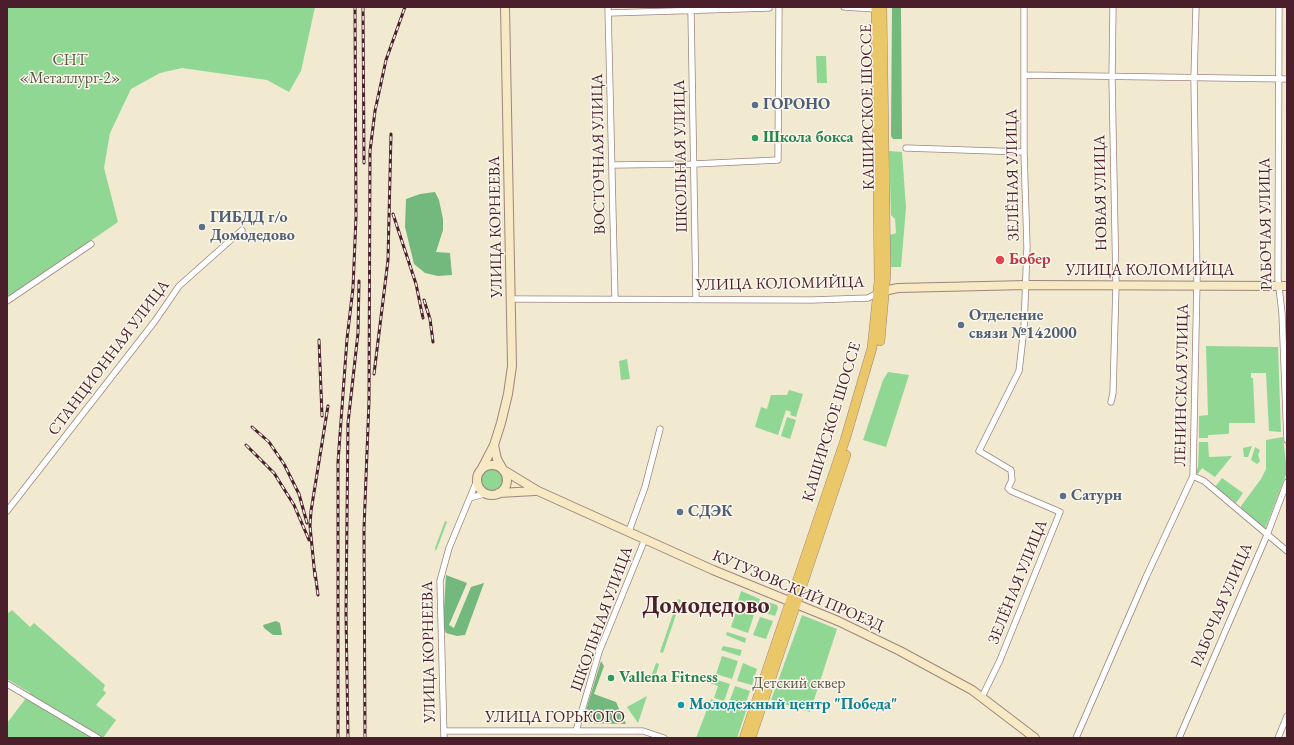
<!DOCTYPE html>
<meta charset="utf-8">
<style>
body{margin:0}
#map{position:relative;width:1294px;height:745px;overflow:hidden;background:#f1ead1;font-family:"EB Garamond",serif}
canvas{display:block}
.frame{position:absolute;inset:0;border:8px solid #4a1f2b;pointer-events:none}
</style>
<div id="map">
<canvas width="1294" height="745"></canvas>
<div class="frame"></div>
</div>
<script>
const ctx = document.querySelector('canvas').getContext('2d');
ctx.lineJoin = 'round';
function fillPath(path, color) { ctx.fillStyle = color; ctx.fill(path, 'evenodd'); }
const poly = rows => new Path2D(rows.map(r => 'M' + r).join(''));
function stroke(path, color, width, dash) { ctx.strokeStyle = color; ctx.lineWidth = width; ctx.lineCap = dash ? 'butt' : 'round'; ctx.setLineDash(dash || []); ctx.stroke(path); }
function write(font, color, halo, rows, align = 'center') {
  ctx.font = font + ' "EB Garamond",serif'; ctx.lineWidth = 3; ctx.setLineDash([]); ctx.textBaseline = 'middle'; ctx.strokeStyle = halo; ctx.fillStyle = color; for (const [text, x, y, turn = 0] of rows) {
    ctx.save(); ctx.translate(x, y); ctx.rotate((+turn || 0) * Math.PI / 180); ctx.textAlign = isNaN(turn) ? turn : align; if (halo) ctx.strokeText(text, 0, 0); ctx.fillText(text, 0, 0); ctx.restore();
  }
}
fillPath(poly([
 [7,7,315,7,301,71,289,92,267,80,182,68,160,73,131,89,110,133,104,168,118,222,7,298],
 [816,56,826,56,827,83,817,83],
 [889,151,902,152,906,208,901,267,890,267,890,235,896,233,895,219,891,215],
 [1206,346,1278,347,1281,432,1269,431,1266,373,1251,373,1251,378,1253,378,1255,423,1229,423,1229,433,1227,434,1208,435,1208,438,1199,438,1199,416,1208,415],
 [627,359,630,379,621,380,619,361],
 [888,372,909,375,886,447,863,440,883,380],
 [789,390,803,394,796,417,790,415,791,412,786,410,778,435,755,427,761,407,767,409,771,395,787,395],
 [787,417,796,420,790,439,781,436],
 [1283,437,1287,472,1265,529,1241,508,1241,506,1261,479,1266,469,1266,440],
 [1199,442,1208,442,1209,457,1232,456,1215,477,1202,468,1198,474,1195,473,1198,467],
 [1252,446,1248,457,1244,457,1243,448],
 [1255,447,1260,450,1258,455,1260,461,1257,464,1251,460],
 '480 480a12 12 0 1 1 24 0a12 12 0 1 1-24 0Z',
 [1222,478,1243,493,1236,503,1215,487],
 [445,521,447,522,436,551,435,548],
 [741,591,760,599,756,610,737,604],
 [678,599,681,600,663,653,660,652],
 [765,601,777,605,778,608,775,616,762,612],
 [737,609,754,615,748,633,731,627],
 [12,610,30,627,34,623,105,685,103,690,106,693,96,705,116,720,103,738,7,738,7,723,30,693,7,679,7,614],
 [802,615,837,629,810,712,771,700],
 [760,617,773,621,766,639,753,635],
 [727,632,746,638,745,643,726,635],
 [723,646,742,650,740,656,721,650],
 [722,656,738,661,732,679,716,674],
 [656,663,659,664,654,681,650,680],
 [743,663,757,669,752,685,737,681],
 [711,678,730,684,724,701,714,698,718,686,710,683],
 [735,686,750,691,744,708,729,703],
 [647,696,638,723,627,707],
 [711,699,746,711,737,738,696,738]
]), '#8fd793');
fillPath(poly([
 [892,7,901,7,902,139,893,139,891,136],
 [435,192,439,200,443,219,443,230,436,252,450,253,452,275,438,276,425,273,414,264,405,227,406,199,420,194],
 [446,575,467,583,449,625,454,628,471,587,484,583,465,635,457,636,446,633,443,625],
 [276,621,280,623,282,635,273,635,264,628,263,625],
 [601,661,604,666,594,694,616,702,626,724,582,723]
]), '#73b87d');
const street = poly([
 [608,7,615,299],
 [844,7,876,9],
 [1279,7,1278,279,1282,313,1287,440],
 [691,12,696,299],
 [609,13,769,8],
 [1024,75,1287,79],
 [906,148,1024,152],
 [613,165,694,164,778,160,779,7],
 [512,299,812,300,868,298,878,293],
 [7,301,91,244],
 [1111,402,1113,393,1116,285,1112,78,1113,7],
 [1193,476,1204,481,1287,551],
 [470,498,487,493],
 [7,511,155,321,179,286,242,230],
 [629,531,645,487,660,429],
 [7,684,98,738],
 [982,697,1000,660,1060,512,1011,491,1008,488,1012,480,1011,470,979,451,1019,371,1024,328,1027,247,1024,152,1024,7],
 [444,731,643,731,664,738],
 [576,731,599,652,645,539],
 [444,738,440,581,449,548,478,478],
 [1076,738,1146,577,1193,476,1197,280,1194,78,1196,7],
 [1179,738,1267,535,1287,482],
 [1278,738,1287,716]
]);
const secondary = poly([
 [879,292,898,288,1027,285,1287,286],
 [494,445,497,459,502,468],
 '477 480a15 15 0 1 1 30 0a15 15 0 1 1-30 0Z',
 [481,470,494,445,501,423,508,394,512,366,505,7],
 [505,471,538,491,713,570,838,621,900,651,972,690,1035,738],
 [499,493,535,491]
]);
const primary = poly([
 [880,341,886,273,882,7],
 [744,738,845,440,872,348,879,281,876,7],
 [751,738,846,455]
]);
stroke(street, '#9e847e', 7);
stroke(secondary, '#9e847e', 10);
stroke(primary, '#9e847e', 10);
stroke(street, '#fff', 5.5);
stroke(secondary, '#f7e9c3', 8);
stroke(primary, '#eac769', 9);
const rail = poly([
 [363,7,364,163],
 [393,214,416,284,423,318],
 [424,300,430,319,433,342],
 [319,340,322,416],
 [374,374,388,260,391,134],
 [252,427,269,442,284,464,299,494,307,523],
 [246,445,274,473,294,505,309,540],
 [315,572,318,595],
 [315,577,310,526,311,511,328,406],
 [338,738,338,462,347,339,353,288,356,217,355,7],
 [348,738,346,613,348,423,358,333,359,281],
 [365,738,364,529,369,401,370,151,375,111,386,60,405,7]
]);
stroke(rail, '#4a1f2b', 3);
stroke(rail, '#fbf7ec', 1.5, [4.5]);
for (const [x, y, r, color] of [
 [755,105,4,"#5c6f8a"],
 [755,138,4,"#2e9e5b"],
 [202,227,4,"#5c6f8a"],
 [1000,260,5,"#e0444e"],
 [961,325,4,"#5c6f8a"],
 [1063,496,4,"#5c6f8a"],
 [680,512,4,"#5c6f8a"],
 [611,678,4,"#2e9e5b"],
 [681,705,4,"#0f9aa8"]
]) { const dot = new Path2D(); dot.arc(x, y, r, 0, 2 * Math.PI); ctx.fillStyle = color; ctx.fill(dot); stroke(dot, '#fbf7ec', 1.5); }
write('16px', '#5f564a', '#fbf7ec', [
 ["СНТ",70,61],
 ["«Металлург-2»",70,79],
 ["Детский сквер",799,684]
]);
write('bold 16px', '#4e5e75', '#fbf7ec', [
 ["ГОРОНО",763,105],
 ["ГИБДД г/о",210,218],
 ["Домодедово",210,236],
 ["Отделение",969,316],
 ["связи №142000",969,334],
 ["Сатурн",1071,496],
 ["СДЭК",688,512]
], 'left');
write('16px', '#4a1f2b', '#fbf7ec', [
 ["КАШИРСКОЕ ШОССЕ",868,107,-91],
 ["ВОСТОЧНАЯ УЛИЦА",599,154,-91],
 ["ШКОЛЬНАЯ УЛИЦА",681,156,-91],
 ["ЗЕЛЁНАЯ УЛИЦА",1013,175,-91],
 ["НОВАЯ УЛИЦА",1101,193,-91],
 ["РАБОЧАЯ УЛИЦА",1266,224,-91],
 ["УЛИЦА КОРНЕЕВА",496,227,-91],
 ["УЛИЦА КОЛОМИЙЦА",1150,271],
 ["УЛИЦА КОЛОМИЙЦА",780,284,-1],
 ["СТАНЦИОННАЯ УЛИЦА",109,358,-53],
 ["ЛЕНИНСКАЯ УЛИЦА",1182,385,-89],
 ["КАШИРСКОЕ ШОССЕ",832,422,-73],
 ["ЗЕЛЁНАЯ УЛИЦА",1018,582,-68],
 ["КУТУЗОВСКИЙ ПРОЕЗД",798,591,23],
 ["РАБОЧАЯ УЛИЦА",1222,605,-67],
 ["ШКОЛЬНАЯ УЛИЦА",602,619,-70],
 ["УЛИЦА КОРНЕЕВА",429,652,-91],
 ["УЛИЦА ГОРЬКОГО",555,718]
]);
write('bold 16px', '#27864d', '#fbf7ec', [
 ["Школа бокса",763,138],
 ["Vallena Fitness",619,678]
], 'left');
write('bold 16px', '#be3a42', '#fbf7ec', [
 ["Бобер",1009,260]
], 'left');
write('bold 16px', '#0d838f', '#fbf7ec', [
 ["Молодежный центр \"Победа\"",689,705]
], 'left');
write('bold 24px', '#4a1f2b', '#fbf7ec', [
 ["Домодедово",706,606]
]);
</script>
